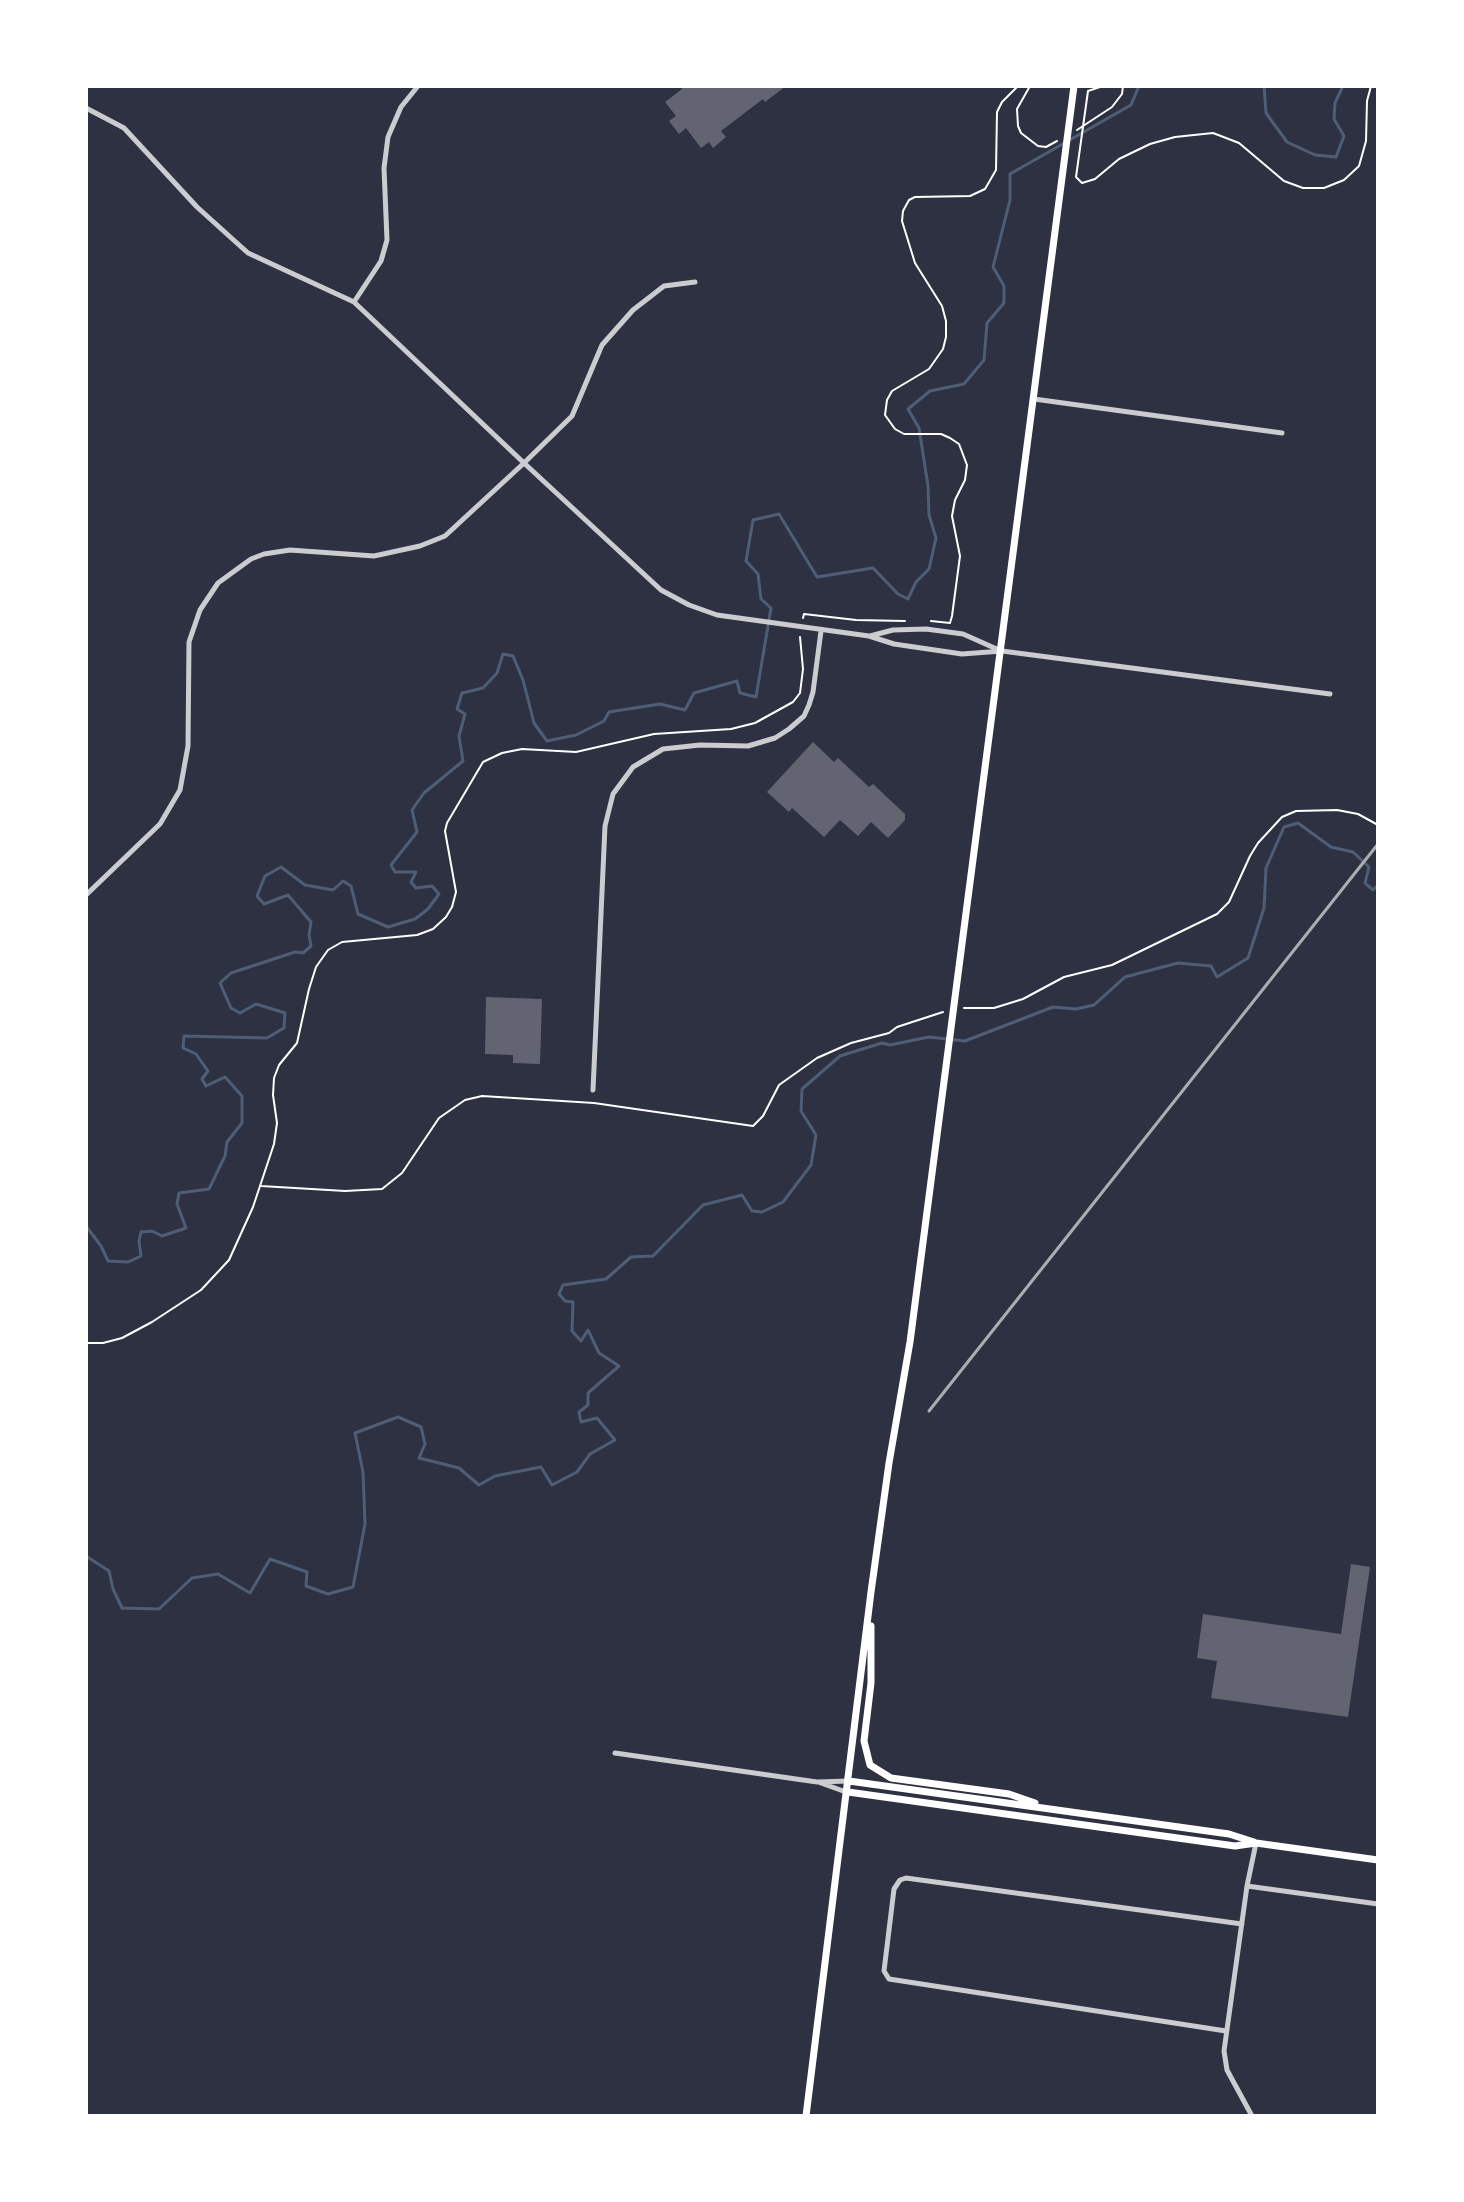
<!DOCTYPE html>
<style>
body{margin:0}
#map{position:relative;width:1464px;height:2202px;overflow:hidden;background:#2d3142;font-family:"Varela Round",sans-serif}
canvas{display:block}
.frame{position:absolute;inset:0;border:88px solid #fff;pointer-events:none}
</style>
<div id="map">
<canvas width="1464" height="2202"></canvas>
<div class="frame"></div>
</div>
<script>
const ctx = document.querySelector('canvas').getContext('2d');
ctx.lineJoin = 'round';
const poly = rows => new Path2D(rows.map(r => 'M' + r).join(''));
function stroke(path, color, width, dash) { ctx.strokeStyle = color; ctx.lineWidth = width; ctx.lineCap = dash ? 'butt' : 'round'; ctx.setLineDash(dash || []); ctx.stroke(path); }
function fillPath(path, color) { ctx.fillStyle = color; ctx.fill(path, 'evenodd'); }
stroke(poly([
 [1264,86,1266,113,1287,142,1315,155,1336,157,1344,136,1334,119,1335,103,1343,86],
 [86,1226,101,1246,108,1261,128,1262,141,1256,139,1241,141,1232,152,1231,162,1236,186,1228,177,1204,179,1193,209,1189,225,1156,227,1142,242,1123,242,1096,225,1077,206,1086,202,1079,208,1071,196,1054,183,1048,184,1036,267,1038,284,1028,285,1013,256,1004,240,1013,231,1008,220,983,231,973,295,952,303,953,311,946,309,935,311,922,288,895,264,904,257,896,265,876,281,867,305,885,333,890,343,881,351,886,358,914,388,927,415,919,428,909,439,894,432,886,416,888,411,882,416,872,395,872,391,865,417,832,412,810,424,793,463,761,459,736,465,714,457,709,462,693,483,688,497,673,503,654,513,656,523,680,534,723,547,741,576,735,604,721,609,712,660,704,685,710,694,693,737,681,740,693,756,697,771,608,761,599,758,574,746,561,753,520,779,514,817,577,873,568,898,594,908,599,916,582,929,569,936,538,929,515,928,486,919,428,908,409,930,391,964,384,984,360,987,323,1004,303,1004,286,993,267,1010,200,1010,174,1131,105,1139,86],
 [86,1556,109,1571,113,1589,122,1608,159,1609,192,1578,218,1574,250,1593,270,1559,307,1572,306,1586,328,1594,353,1587,365,1524,363,1472,355,1433,398,1417,421,1427,425,1444,419,1458,459,1468,479,1485,495,1476,541,1467,552,1485,577,1472,590,1454,615,1440,597,1418,581,1422,579,1412,588,1405,588,1393,619,1366,599,1353,588,1330,581,1341,572,1331,573,1302,565,1301,559,1294,563,1285,606,1279,631,1257,653,1256,703,1205,742,1195,752,1211,762,1212,783,1202,811,1165,816,1135,801,1111,802,1089,840,1056,882,1043,890,1045,929,1037,965,1041,1053,1007,1076,1009,1094,1005,1125,977,1178,963,1211,966,1217,977,1248,958,1264,908,1266,868,1284,827,1298,823,1331,847,1353,852,1369,867,1365,883,1373,890,1378,885]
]), '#4f5d75', 3);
fillPath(poly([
 [680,86,786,86,765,102,763,99,721,131,726,137,713,148,709,142,701,148,686,128,679,134,669,121,676,116,665,102,682,89],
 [813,742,834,762,838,758,869,787,873,784,905,814,905,820,888,838,871,822,858,836,840,820,824,837,792,808,789,812,767,792],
 [486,997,542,999,540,1064,513,1063,513,1055,485,1054],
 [1351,1564,1370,1567,1348,1717,1211,1698,1217,1661,1197,1658,1203,1614,1341,1634]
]), '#626471');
stroke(poly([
 [1030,86,1017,109,1018,126,1021,133,1038,146,1046,147,1057,141],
 [1103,86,1088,91,1076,177,1082,183,1095,179,1119,159,1150,144,1175,137,1213,133,1239,143,1284,181,1303,188,1324,188,1344,180,1359,166,1366,141,1367,101,1371,86],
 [1077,130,1112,107,1122,94,1123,86],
 [803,618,804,614,856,620,905,621],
 [931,621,950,623,952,616,960,556,952,516,955,500,965,480,967,465,959,444,950,438,941,434,904,434,895,429,885,415,887,400,892,391,929,369,943,349,946,337,946,321,942,306,915,263,902,221,903,211,909,200,915,197,970,196,985,189,996,170,997,112,1002,102,1018,86],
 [964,1008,994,1008,1023,999,1064,977,1112,965,1217,914,1229,902,1250,856,1258,843,1282,817,1296,811,1337,810,1358,814,1378,825],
 [261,1186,345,1191,382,1189,402,1173,439,1118,465,1100,482,1096,594,1103,753,1126,763,1116,779,1085,817,1058,851,1043,889,1033,897,1027,943,1012],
 [86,1343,103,1343,122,1338,152,1322,201,1290,229,1260,253,1207,274,1144,277,1123,273,1095,274,1078,279,1065,297,1043,309,989,316,967,328,950,342,942,417,935,433,929,446,917,452,907,456,892,445,831,447,823,483,762,502,753,522,749,576,752,654,734,731,729,755,723,793,702,800,693,803,669,800,637]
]), '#fff', 2);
stroke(poly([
 [86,108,124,128,197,207,248,253,354,302,524,463,445,536,420,546,374,556,290,550,264,554,251,559,218,583,200,610,189,642,188,746,180,790,160,824,86,895],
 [695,282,664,286,633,310,602,345,572,416,524,463,661,590,689,605,717,615,869,636,894,644,962,654,1002,651,1330,694],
 [354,302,381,261,387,240,384,168,388,137,401,107,418,86],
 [1034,399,1282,433],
 [870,636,893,630,926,629,963,634,999,650],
 [593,1090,605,826,613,794,633,767,663,749,700,745,748,746,775,738,789,729,804,716,809,705,813,692,821,631],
 [615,1753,817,1782,848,1781],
 [821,1783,846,1792],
 [1247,1886,1378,1904],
 [1226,2031,889,1979,884,1971,894,1889,900,1880,906,1878,1242,1924],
 [1252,2116,1227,2070,1224,2051,1247,1886,1256,1843]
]), '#caccd0', 5);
stroke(poly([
 [871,1626,871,1683,864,1741,870,1765,891,1778,1009,1794,1035,1803],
 [849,1781,1229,1834,1254,1842],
 [848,1792,1235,1846,1256,1843,1378,1860],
 [806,2116,871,1592,889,1463,910,1342,1074,86]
]), '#fff', 7);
stroke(poly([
 [929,1411,1378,844]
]), '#abadb3', 3);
</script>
